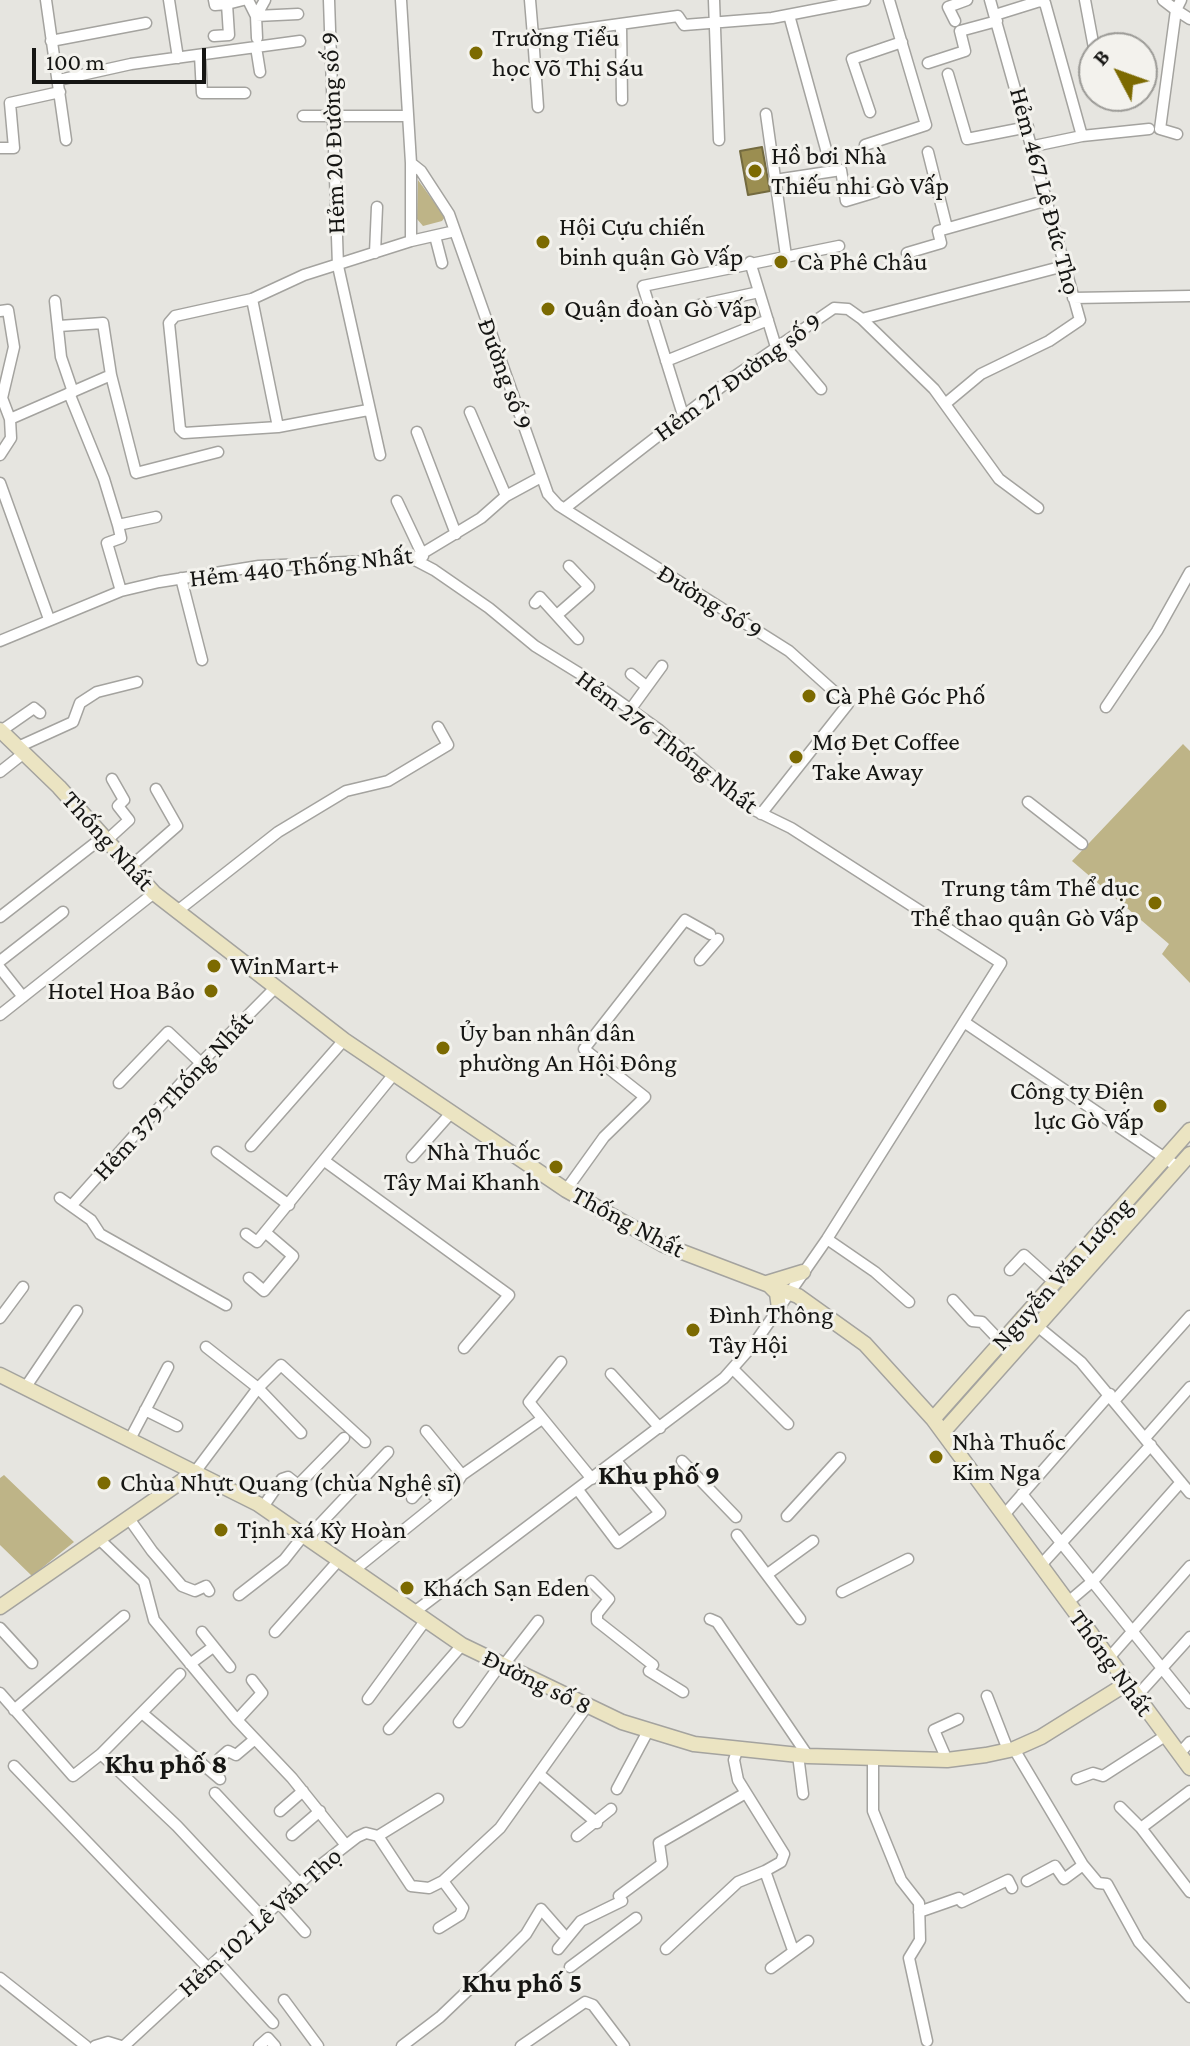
<!DOCTYPE html>
<meta charset="utf-8">
<style>
body{margin:0}
#map{position:relative;width:1190px;height:2046px;overflow:hidden;background:#e6e5e0;font-family:"Crimson Pro",serif}
canvas{display:block}
.north{position:absolute;left:1078px;top:32px;width:80px;height:80px;box-sizing:border-box;background:#f3f2ed;border:2px solid #9b9a96;border-radius:50%;rotate:311deg;font-size:22px;font-weight:700;line-height:32px;text-align:center;color:#161614}
.north::after{content:'';display:block;margin:auto;width:28px;height:36px;background:#7c6a01;clip-path:polygon(50% 0,100% 100%,50% 72%,0 100%)}
.scale{position:absolute;left:32px;top:48px;width:174px;height:36px;box-sizing:border-box;border:4px solid #161614;border-top:0;padding-left:10px;font-size:24px;line-height:28px;white-space:nowrap;color:#161614;-webkit-text-stroke:6px #f3f2ed;paint-order:stroke}
</style>
<div id="map">
<canvas width="1190" height="2046"></canvas>
<div class="north">B</div>
<div class="scale">100 m</div>
</div>
<script>
const ctx = document.querySelector('canvas').getContext('2d');
ctx.lineJoin = 'round';
function fillPath(path, color) { ctx.fillStyle = color; ctx.fill(path, 'evenodd'); }
const poly = rows => new Path2D(rows.map(r => 'M' + r).join(''));
function stroke(path, color, width, dash) { ctx.strokeStyle = color; ctx.lineWidth = width; ctx.lineCap = dash ? 'butt' : 'round'; ctx.setLineDash(dash || []); ctx.stroke(path); }
function write(font, color, halo, rows, align = 'center') {
  ctx.font = font + ' "Crimson Pro",serif'; ctx.lineWidth = 6; ctx.setLineDash([]); ctx.textBaseline = 'middle'; ctx.strokeStyle = halo; ctx.fillStyle = color; for (const [text, x, y, turn = 0] of rows) {
    ctx.save(); ctx.translate(x, y); ctx.rotate((+turn || 0) * Math.PI / 180); ctx.textAlign = isNaN(turn) ? turn : align; if (halo) ctx.strokeText(text, 0, 0); ctx.fillText(text, 0, 0); ctx.restore();
  }
}
fillPath(poly([
 [418,180,445,217,442,221,423,226,417,219],
 [1183,744,1190,751,1190,983,1162,954,1169,944,1072,861],
 [4,1475,74,1542,32,1576,0,1545,0,1478]
]), '#beb487');
const water = poly([
 [762,147,770,191,748,195,740,151,762,147]
]);
fillPath(water, '#9b8e51');
stroke(water, '#736a3f', 2);
const street = poly([
 [46,0,66,140],
 [169,0,178,58],
 [214,0,215,5,227,4],
 [248,0,256,16,298,14],
 [329,0,338,266,380,455],
 [401,0,411,163,421,171,449,214,548,494,558,505,789,651,848,704,761,814],
 [530,0,533,36,678,16,684,25,772,18,865,0],
 [714,0,719,140],
 [1085,0,1094,48],
 [1163,0,1176,10,1160,129,1177,134],
 [1181,0,1176,10,1190,19],
 [789,15,827,153],
 [995,15,1040,1,1045,3,1082,136],
 [955,21,948,7,967,0],
 [621,24,622,100],
 [214,36,229,35,227,4,243,0],
 [533,36,538,107],
 [257,38,256,16,265,0],
 [51,41,146,23],
 [256,47,260,72],
 [200,55,202,93,245,93],
 [928,63,965,51,960,31,997,21],
 [948,74,967,139,1028,127],
 [59,80,131,64,300,41],
 [870,112,852,59,902,42],
 [766,114,786,256],
 [303,116,407,116],
 [865,145,926,125,889,0],
 [1034,146,1082,136,1149,129],
 [0,148,14,148,10,103,60,92],
 [928,152,947,228],
 [411,163,411,241,455,231],
 [775,180,841,170,846,201,876,192],
 [435,236,442,263],
 [375,253,377,207],
 [907,253,941,243,938,231,1048,200],
 [750,262,776,347],
 [1073,298,1190,296],
 [252,299,278,427],
 [55,301,61,357,73,392],
 [690,307,759,292],
 [0,311,8,310,14,347,2,398,10,419,11,438,0,455],
 [862,319,1064,266],
 [59,326,103,323,111,375,136,473,218,452],
 [782,343,821,389],
 [666,361,768,320],
 [69,393,104,479,118,525],
 [945,404,981,374,1049,341,1080,320,990,0],
 [368,410,278,427,184,433,180,429,169,323,175,316,252,299,304,275,411,241],
 [470,412,506,496],
 [683,415,643,286,839,246],
 [10,419,111,375],
 [417,432,456,534],
 [0,483,49,619],
 [397,501,423,556],
 [565,508,735,376,834,308,848,309,862,319,934,389,999,479,1038,508],
 [413,559,434,570,489,608,535,646,582,675,658,729,748,807,791,828,1001,963,827,1239,754,1344,724,1378,413,1613],
 [181,578,202,660],
 [121,591,107,543,121,538,118,525,156,517],
 [535,603,540,597,578,639],
 [557,615,589,587,569,566],
 [0,641,121,591,159,582,259,566,413,559,481,518,506,496,541,477],
 [631,674,646,686],
 [1106,707,1157,631,1190,572],
 [630,710,662,666],
 [1,731,34,708,40,713],
 [18,747,73,722,80,703,97,692,137,682],
 [0,772,24,753],
 [1028,802,1082,844],
 [106,841,129,820,118,806,124,800,112,779],
 [130,867,177,826,156,789],
 [176,912,278,832,346,791,388,781,448,745,438,727],
 [0,917,103,837],
 [700,960,718,939],
 [0,961,63,912],
 [0,968,23,997],
 [0,1015,154,893],
 [964,1022,1178,1167],
 [119,1083,168,1032,201,1063],
 [251,1146,344,1040],
 [217,1152,289,1205],
 [412,1157,451,1113],
 [326,1162,509,1295,464,1348],
 [566,1190,604,1137,645,1097,584,1049,685,920,710,934],
 [60,1198,91,1220,100,1234,226,1305],
 [72,1205,182,1082,275,988],
 [246,1234,257,1242,394,1074],
 [827,1239,875,1272,909,1302],
 [1010,1270,1024,1255,1054,1282],
 [249,1278,264,1291,293,1256,265,1232],
 [953,1300,972,1321,982,1322,1001,1342],
 [1025,1316,1081,1362,1190,1493],
 [0,1318,23,1287],
 [206,1347,258,1388,301,1433],
 [561,1362,529,1402,592,1479],
 [733,1369,788,1424],
 [611,1374,660,1428],
 [25,1388,77,1311],
 [1115,1400,1190,1316],
 [145,1410,177,1426],
 [426,1431,462,1475],
 [1145,1438,1190,1387],
 [129,1441,168,1367],
 [682,1461,736,1517],
 [195,1472,258,1388,281,1365,365,1442],
 [578,1490,618,1543,660,1513,617,1462],
 [1022,1494,1190,1703],
 [412,1498,423,1486,440,1501],
 [263,1507,282,1479,288,1477,298,1485,344,1438],
 [1004,1515,1110,1394],
 [787,1516,840,1458],
 [130,1520,152,1551,182,1586,195,1591,206,1586,209,1591],
 [737,1535,800,1619],
 [307,1538,388,1452],
 [99,1539,144,1582,154,1620,237,1720,292,1778,345,1844],
 [1040,1566,1151,1445],
 [353,1571,451,1492,462,1475,542,1419],
 [769,1573,813,1541],
 [591,1581,609,1599,597,1614,597,1621,653,1665],
 [842,1592,908,1559],
 [239,1595,284,1560,303,1536],
 [1067,1603,1094,1580,1181,1482],
 [710,1619,717,1622,808,1756],
 [0,1628,32,1663],
 [202,1632,230,1667],
 [275,1632,339,1560],
 [1108,1659,1190,1566],
 [190,1664,213,1647],
 [503,1666,538,1621],
 [649,1671,683,1692],
 [0,1693,73,1776,101,1754,180,1674],
 [987,1696,1008,1750],
 [1136,1697,1190,1637],
 [368,1699,425,1621],
 [14,1710,124,1616],
 [142,1713,220,1779],
 [237,1720,262,1693,252,1680],
 [459,1722,500,1665],
 [389,1729,462,1645],
 [1014,1749,1083,1865,1098,1883,1107,1884,1139,1942,1190,1997],
 [737,1751,734,1760,738,1780,784,1854,781,1862,765,1871],
 [101,1754,177,1826,263,1918],
 [1179,1754,1190,1742],
 [798,1755,803,1794],
 [220,1758,228,1751,236,1755,255,1739],
 [873,1758,873,1811,901,1880,919,1903,920,1940,909,1958,927,2041],
 [947,1760,934,1730,958,1719],
 [14,1766,209,1969],
 [539,1774,597,1823],
 [1077,1779,1093,1773,1103,1776,1165,1736],
 [617,1789,648,1731],
 [215,1793,300,1884],
 [1120,1807,1141,1828,1190,1791],
 [280,1811,303,1791],
 [1141,1828,1190,1892],
 [292,1835,320,1811],
 [378,1836,438,1799],
 [577,1836,611,1809],
 [1027,1881,1055,1866,1064,1879,1083,1865],
 [619,1896,662,1864,659,1843,744,1794],
 [279,1903,305,1932],
 [919,1912,959,1898,962,1902,1008,1880,1012,1888],
 [439,1928,460,1915,463,1908,443,1881],
 [558,1949,581,1921,622,1901],
 [666,1949,738,1882,765,1871,793,1950],
 [217,1961,273,2023],
 [570,1967,636,1918],
 [771,1968,808,1941],
 [0,1978,86,2046],
 [284,2000,318,2046],
 [95,2046,108,2042,121,2046],
 [124,2046,313,1871,357,1837,366,1833,378,1836,411,1886,429,1888,443,1881,500,1828,587,1706],
 [259,2046,268,2038,275,2046],
 [402,2046,440,2017,505,1955,526,1934,541,1909,562,1933],
 [521,2046,585,2002,593,2005,624,2046]
]);
const secondary = poly([
 [0,730,59,787,154,893,344,1040,566,1190,664,1245,798,1296,865,1344,933,1419,1190,1768],
 [767,1283,803,1272],
 [767,1283,777,1293,779,1308],
 [0,1375,258,1504,462,1645,622,1722,694,1744,808,1756,947,1760,986,1755,1014,1749,1041,1737,1126,1684],
 [933,1419,1190,1130],
 [943,1432,1190,1154],
 [0,1607,195,1472]
]);
stroke(street, '#a4a39f', 13);
stroke(secondary, '#a4a39f', 17);
stroke(street, '#fff', 10);
stroke(secondary, '#ebe4c2', 14);
for (const [x, y, r, color] of [
 [476,53,8,"#7c6a01"],
 [755,171,8,"#7c6a01"],
 [543,242,8,"#7c6a01"],
 [781,262,8,"#7c6a01"],
 [548,309,8,"#7c6a01"],
 [809,696,8,"#7c6a01"],
 [796,757,8,"#7c6a01"],
 [1155,903,8,"#7c6a01"],
 [214,966,8,"#7c6a01"],
 [211,991,8,"#7c6a01"],
 [443,1048,8,"#7c6a01"],
 [1160,1106,8,"#7c6a01"],
 [556,1167,8,"#7c6a01"],
 [693,1330,8,"#7c6a01"],
 [936,1457,8,"#7c6a01"],
 [104,1483,8,"#7c6a01"],
 [221,1530,8,"#7c6a01"],
 [407,1588,8,"#7c6a01"]
]) { const dot = new Path2D(); dot.arc(x, y, r, 0, 2 * Math.PI); ctx.fillStyle = color; ctx.fill(dot); stroke(dot, '#f3f2ed', 3); }
write('26px', '#161614', '#f3f2ed', [
 ["Trường Tiểu",492,38],
 ["học Võ Thị Sáu",492,68],
 ["Hồ bơi Nhà",771,156],
 ["Thiếu nhi Gò Vấp",771,186],
 ["Hội Cựu chiến",559,227],
 ["binh quận Gò Vấp",559,257],
 ["Cà Phê Châu",797,262],
 ["Quận đoàn Gò Vấp",564,309],
 ["Cà Phê Góc Phố",825,696],
 ["Mợ Đẹt Coffee",812,742],
 ["Take Away",812,772],
 ["Trung tâm Thể dục",1139,888,"right"],
 ["Thể thao quận Gò Vấp",1139,918,"right"],
 ["WinMart+",230,966],
 ["Hotel Hoa Bảo",195,991,"right"],
 ["Ủy ban nhân dân",459,1033],
 ["phường An Hội Đông",459,1063],
 ["Công ty Điện",1144,1091,"right"],
 ["lực Gò Vấp",1144,1121,"right"],
 ["Nhà Thuốc",540,1152,"right"],
 ["Tây Mai Khanh",540,1182,"right"],
 ["Đình Thông",709,1315],
 ["Tây Hội",709,1345],
 ["Nhà Thuốc",952,1442],
 ["Kim Nga",952,1472],
 ["Chùa Nhựt Quang (chùa Nghệ sĩ)",120,1483],
 ["Tịnh xá Kỳ Hoàn",237,1530],
 ["Khách Sạn Eden",423,1588]
], 'left');
write('26px', '#161614', '#f3f2ed', [
 ["Hẻm 20 Đường số 9",333,133,-92],
 ["Hẻm 467 Lê Đức Thọ",1045,191,75],
 ["Đường số 9",505,374,70],
 ["Hẻm 27 Đường số 9",738,377,-36],
 ["Hẻm 440 Thống Nhất",301,567,-6],
 ["Đường Số 9",710,602,32],
 ["Hẻm 276 Thống Nhất",667,742,37],
 ["Thống Nhất",108,841,48],
 ["Hẻm 379 Thống Nhất",173,1096,-47],
 ["Thống Nhất",628,1222,28],
 ["Nguyễn Văn Lượng",1062,1274,-48],
 ["Thống Nhất",1111,1663,54],
 ["Đường số 8",537,1682,26],
 ["Hẻm 102 Lê Văn Thọ",260,1922,-42]
]);
write('bold 28px', '#161614', '#f3f2ed', [
 ["Khu phố 9",659,1475],
 ["Khu phố 8",166,1764],
 ["Khu phố 5",522,1983]
]);
</script>
